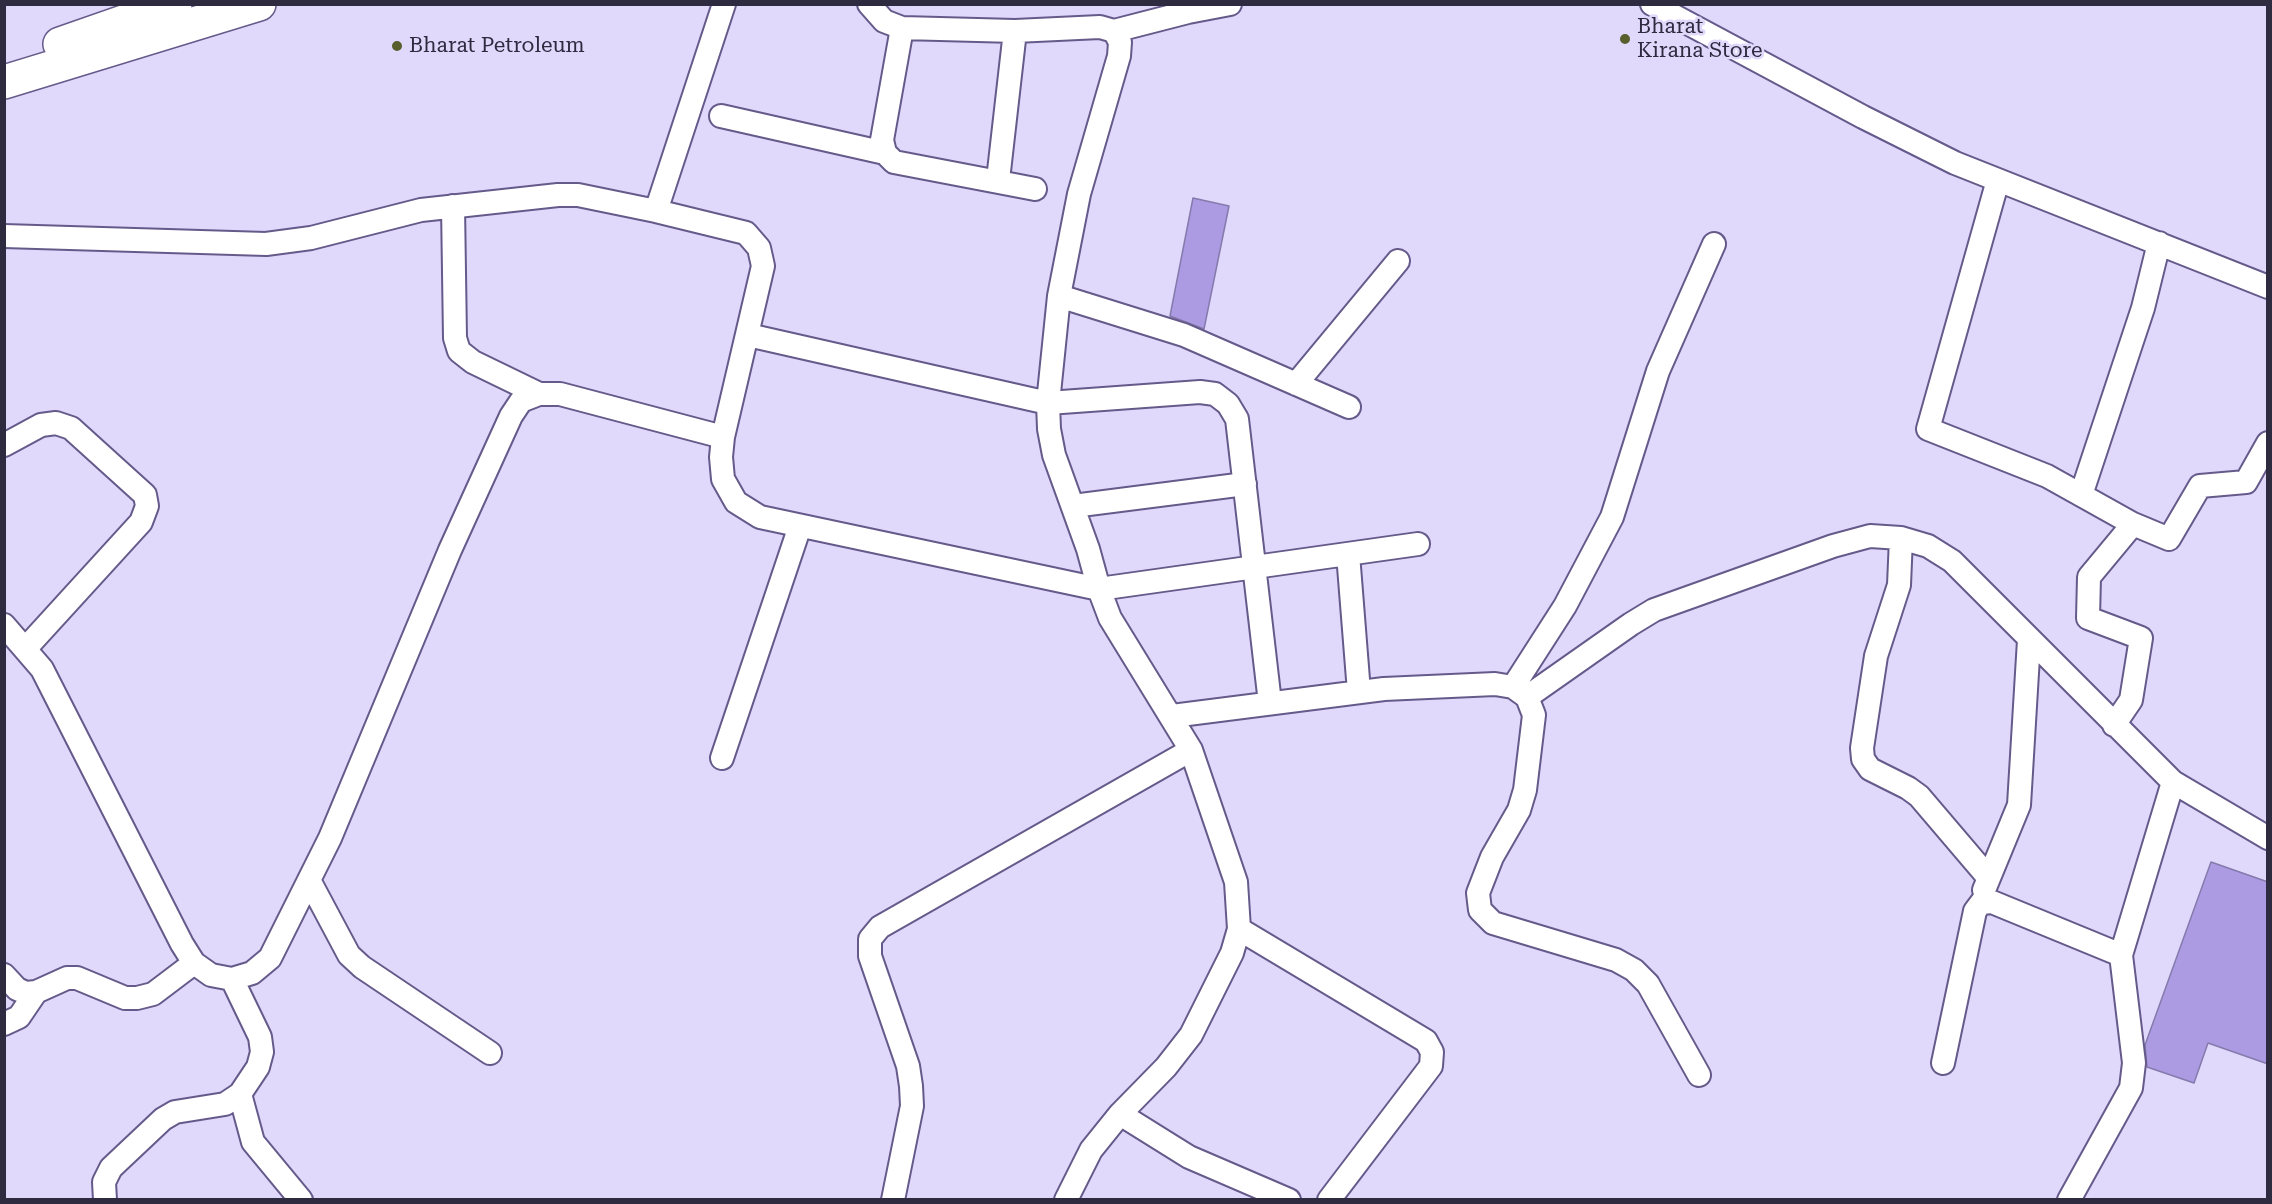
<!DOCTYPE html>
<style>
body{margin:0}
#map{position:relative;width:2272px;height:1204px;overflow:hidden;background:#e0d9fb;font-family:"Roboto Serif",serif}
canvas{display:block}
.frame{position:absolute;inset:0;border:6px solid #2e2a3f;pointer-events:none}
</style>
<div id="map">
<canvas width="2272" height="1204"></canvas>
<div class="frame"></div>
</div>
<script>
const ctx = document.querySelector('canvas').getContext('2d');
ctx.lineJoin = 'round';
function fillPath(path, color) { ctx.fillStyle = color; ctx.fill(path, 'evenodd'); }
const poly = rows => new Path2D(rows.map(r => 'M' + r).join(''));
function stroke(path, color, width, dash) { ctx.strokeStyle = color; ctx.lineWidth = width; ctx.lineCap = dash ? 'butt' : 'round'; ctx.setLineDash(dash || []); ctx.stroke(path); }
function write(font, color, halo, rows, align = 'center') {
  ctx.font = font + ' "Roboto Serif",serif'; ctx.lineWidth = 5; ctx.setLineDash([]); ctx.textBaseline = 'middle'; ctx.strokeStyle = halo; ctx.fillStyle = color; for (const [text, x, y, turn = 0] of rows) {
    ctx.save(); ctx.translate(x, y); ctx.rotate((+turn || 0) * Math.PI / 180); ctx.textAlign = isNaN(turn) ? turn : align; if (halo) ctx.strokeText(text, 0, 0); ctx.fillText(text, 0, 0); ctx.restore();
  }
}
const building = poly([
 [1193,198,1229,206,1204,329,1170,316,1193,198],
 [2211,862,2268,882,2268,1064,2208,1043,2194,1083,2147,1067,2145,1045,2211,862]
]);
fillPath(building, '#ac9be3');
stroke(building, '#857aac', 1.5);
const minor = poly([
 [869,4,884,21,902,28,1015,31,1100,27,1114,31,1120,42,1119,56,1079,194,1059,296,1048,403,1049,429,1054,455,1088,549,1099,589,1110,618,1191,750,1236,882,1239,929,1232,953,1191,1035,1166,1067,1120,1114,1091,1150,1066,1200],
 [1652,4,1863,117,1955,163,2268,287],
 [902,28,882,140,885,153,894,162,1035,189],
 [1114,31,1188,12,1230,4],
 [721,116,885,153],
 [998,180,1015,31],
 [1998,180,1928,429,2047,476,2133,524],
 [453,206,455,338,459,351,473,362,539,394],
 [656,211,724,4],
 [4,236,266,244,311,238,421,210,558,195,578,195,656,211,746,233,759,248,763,266,723,437,721,457,723,479,736,502,760,517,1099,589,1418,544],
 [1059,296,1184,335,1349,407],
 [748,335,1048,403,1200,392,1215,394,1228,404,1237,419,1270,703],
 [1296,384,1398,261],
 [4,445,41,425,56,423,71,428,145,495,147,506,141,522,26,648],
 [2081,495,2143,308,2159,243],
 [1073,506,1245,484],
 [1901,538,1899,585,1876,656,1862,748,1863,759,1870,769,1908,788,1919,796,1988,877],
 [1348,554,1359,692],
 [4,625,42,669,182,944,194,963,211,975,232,979,252,973,270,958,330,838,450,550,511,416,521,401,539,394,560,394,723,437],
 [1513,687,1565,606,1612,517,1658,371,1714,244],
 [1527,697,1631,624,1654,610,1833,546,1870,536,1901,538,1928,546,1952,561,2173,782,2268,838],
 [1172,716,1384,689,1495,684,1513,687,1527,697,1534,715,1525,790,1519,810,1492,857,1478,893,1480,910,1493,923,1616,960,1634,970,1648,984,1699,1075],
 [2114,725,2131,700,2141,638,2088,618,2089,577,2133,524,2169,539,2200,486,2246,482,2268,443],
 [722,758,800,526],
 [309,880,349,955,362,967,490,1053],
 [1984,890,2019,805,2029,640],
 [1239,929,1426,1041,1432,1052,1431,1066,1329,1200],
 [4,975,17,989,26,993,36,992,67,978,77,978,125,998,137,998,153,994,194,963],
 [4,1024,19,1017,36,992],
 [1943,1063,1975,911,1981,903,1992,902,2121,955],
 [240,1094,253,1142,301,1200],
 [1120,1114,1189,1157,1289,1200],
 [105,1200,104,1182,111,1168,163,1119,175,1112,225,1104,240,1094,258,1067,262,1052,260,1037,232,979],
 [893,1200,912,1106,911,1086,908,1066,870,956,870,939,880,927,1191,750],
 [2069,1200,2131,1088,2134,1063,2121,955,2173,782]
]);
const trunk = poly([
 [60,44,175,4],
 [4,82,259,4]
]);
stroke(minor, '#655a8a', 26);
stroke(trunk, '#655a8a', 36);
stroke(minor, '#fff', 22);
stroke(trunk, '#fff', 33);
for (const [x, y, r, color] of [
 [1625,39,6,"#585e2c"],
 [397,46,6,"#585e2c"]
]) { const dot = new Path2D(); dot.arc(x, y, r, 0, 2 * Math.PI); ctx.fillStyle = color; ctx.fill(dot); stroke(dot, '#e0d9fb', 2); }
write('21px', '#2e2a3f', '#e0d9fb', [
 ["Bharat",1637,27],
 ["Kirana Store",1637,51],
 ["Bharat Petroleum",409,46]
], 'left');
</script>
